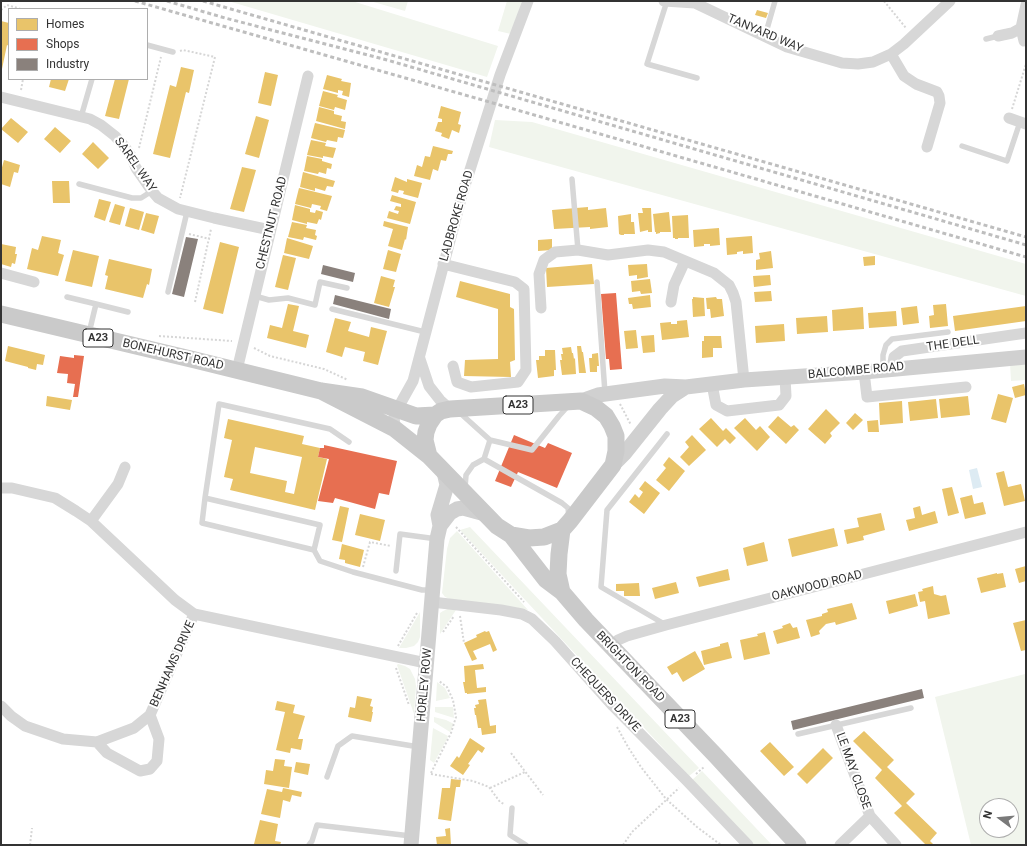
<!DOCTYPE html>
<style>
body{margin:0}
#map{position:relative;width:1027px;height:846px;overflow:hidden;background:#fff;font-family:Roboto,sans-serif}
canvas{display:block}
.frame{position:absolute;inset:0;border:2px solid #333;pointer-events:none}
.legend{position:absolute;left:8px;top:8px;width:140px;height:72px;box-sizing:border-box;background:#fff;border:1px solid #adadad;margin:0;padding:5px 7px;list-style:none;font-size:12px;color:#333}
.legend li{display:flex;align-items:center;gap:8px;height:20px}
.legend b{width:20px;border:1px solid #adadad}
.north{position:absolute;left:979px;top:798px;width:40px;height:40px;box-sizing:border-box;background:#fff;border:1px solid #adadad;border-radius:50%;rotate:286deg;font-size:11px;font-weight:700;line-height:16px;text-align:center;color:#333}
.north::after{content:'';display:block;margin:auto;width:14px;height:18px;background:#7a7a7a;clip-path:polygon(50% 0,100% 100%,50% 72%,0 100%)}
</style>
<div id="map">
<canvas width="1027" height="846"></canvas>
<div class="frame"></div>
<ul class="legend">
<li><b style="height:11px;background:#e9c46a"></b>Homes</li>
<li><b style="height:11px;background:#e76f51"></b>Shops</li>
<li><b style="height:11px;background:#8a817c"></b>Industry</li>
</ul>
<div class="north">N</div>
</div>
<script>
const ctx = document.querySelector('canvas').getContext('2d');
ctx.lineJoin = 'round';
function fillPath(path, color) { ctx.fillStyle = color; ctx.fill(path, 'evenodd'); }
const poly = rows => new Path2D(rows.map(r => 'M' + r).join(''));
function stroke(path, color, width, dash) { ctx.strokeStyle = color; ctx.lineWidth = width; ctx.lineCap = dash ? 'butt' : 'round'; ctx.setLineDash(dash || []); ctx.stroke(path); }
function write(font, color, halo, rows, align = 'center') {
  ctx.font = font + ' Roboto,sans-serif'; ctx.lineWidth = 4; ctx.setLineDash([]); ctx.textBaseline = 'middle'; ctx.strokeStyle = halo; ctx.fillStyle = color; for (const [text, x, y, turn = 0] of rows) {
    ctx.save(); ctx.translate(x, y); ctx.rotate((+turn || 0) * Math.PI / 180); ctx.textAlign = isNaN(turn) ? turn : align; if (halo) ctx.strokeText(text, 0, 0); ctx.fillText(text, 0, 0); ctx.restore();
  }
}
fillPath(poly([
 [228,1,352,1,498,46,487,77],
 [370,1,408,1,405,11],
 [507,1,522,1,511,34,498,31],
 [495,120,532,122,1026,264,1026,296,489,147],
 [1026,362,1026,380,1011,381,1010,363],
 [470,527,699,768,689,776,460,530],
 [457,531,528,610,450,599,445,597,442,593,447,549,450,538],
 [450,608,456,610,440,634,440,613,443,611],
 [420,612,420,637,418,642,414,646,406,648,399,648],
 [398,664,405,666,410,669,415,679,416,686,414,714,397,665],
 [1025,674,1026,680,1026,845,971,845,935,697],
 [987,806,1011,806,1011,830,987,830],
 [437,682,445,688,450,698,436,701],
 [435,707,453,707,454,718,435,712],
 [434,717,446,720,454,724,450,732,434,722],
 [433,728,448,736,447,739,434,763,430,760],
 [702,771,772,845,753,845,692,780]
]), '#f1f5ed');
fillPath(poly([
 [977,468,982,487,973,489,969,470]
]), '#ddebf3');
fillPath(poly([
 [757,10,768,13,766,18,755,15],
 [1,21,9,23,9,46,7,45,2,69],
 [181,67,194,70,189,93,186,92,170,158,153,154,170,85,176,87],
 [265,72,278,75,271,106,258,103],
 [327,75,342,79,341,81,351,83,349,97,342,95,343,91,338,90,338,93,323,89],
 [51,79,69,79,65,91,49,87],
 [115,79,129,79,119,119,105,116],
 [323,91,338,95,337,97,347,100,345,110,335,107,334,110,319,106],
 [441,106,461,112,458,124,461,125,459,133,452,130,449,139,441,136,442,133,435,131,438,122,442,122,442,119,438,118],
 [319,107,334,111,334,114,342,116,341,121,346,122,345,129,316,121],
 [256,116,269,120,259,158,245,154],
 [11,118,28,132,18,143,1,129],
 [315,123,345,130,343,138,338,137,337,142,327,140,326,142,311,138],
 [55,127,71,141,60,153,44,139],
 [311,140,326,143,325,146,336,148,333,158,323,156,323,158,307,155],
 [93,142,109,158,98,169,82,154],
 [433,146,453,151,452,154,448,154,446,161,441,160,438,171,433,169,430,180,414,176,417,165,422,167,425,156,430,157],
 [307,156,322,159,322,161,332,164,331,169,327,168,326,174,319,172,318,174,304,171],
 [4,160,20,165,18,173,14,172,10,187,1,184,1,171],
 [242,167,256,170,244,212,230,209],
 [303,172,335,181,333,187,327,186,325,191,315,188,315,191,300,187],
 [395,177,407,182,407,179,422,183,418,198,403,194,404,191,399,190,398,193,391,191],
 [52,181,69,181,70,203,53,203],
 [299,188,332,196,327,211,320,209,321,206,312,204,311,208,295,204],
 [392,195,416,202,410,224,387,218,389,211,398,214,399,211,394,210,396,206,401,207,401,204,390,201],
 [99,199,111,202,105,221,94,217],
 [115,204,125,207,120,225,109,222],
 [295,205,310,209,310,212,315,213,316,210,323,212,321,220,319,219,317,224,307,222,307,224,292,220],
 [588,207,588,210,606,208,608,227,590,229,590,227,554,229,552,210],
 [130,208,144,212,139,230,125,226],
 [642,208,651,208,652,230,652,232,648,232,648,230,640,232,638,213,643,213],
 [669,212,671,232,660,232,660,233,656,234,656,232,655,232,653,214],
 [146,213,159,216,154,234,141,230],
 [631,214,631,222,634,222,635,234,624,234,624,235,621,235,619,234,618,216],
 [688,215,689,238,678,238,678,239,675,239,675,238,673,238,672,216],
 [384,221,408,227,406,240,405,239,402,250,388,246,393,229,383,226],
 [292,222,307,225,306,228,316,230,315,235,317,236,316,240,304,237,303,240,288,237],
 [719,228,720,245,710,246,710,244,704,244,704,246,694,247,693,230],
 [42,236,61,240,58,253,64,255,58,276,27,269,32,248,38,250],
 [752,236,753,253,743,254,743,251,737,252,737,254,727,255,726,238],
 [287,238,313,246,309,259,284,253],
 [552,239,552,250,538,251,538,240],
 [220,242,239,247,223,314,203,309],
 [1,244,16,247,15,254,17,254,15,264,12,263,11,267,1,264],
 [73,250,99,256,92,287,65,281],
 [388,250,401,254,396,272,383,269],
 [771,251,773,268,756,270,756,260,760,259,759,253],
 [283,255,296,258,288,290,275,287],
 [875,256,875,265,864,266,863,257],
 [109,259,152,269,149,285,147,284,143,298,105,289,108,276,105,275],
 [592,264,594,284,547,287,546,268],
 [647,264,648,277,637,279,637,275,629,276,628,265],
 [770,275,771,285,754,287,753,276],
 [381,276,395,280,393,287,395,287,389,307,374,303],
 [650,279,652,293,641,294,640,291,632,292,631,281],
 [460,281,510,294,510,307,514,309,515,360,510,362,511,377,464,376,465,360,498,359,498,309,456,297],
 [771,291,772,301,755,302,754,292],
 [650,295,651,307,633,309,632,304,629,304,628,298],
 [693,297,704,298,705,316,693,317,692,299,693,299],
 [716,297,717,299,722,299,724,316,711,318,710,309,707,309,706,298],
 [288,304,299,306,293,331,309,335,306,348,267,338,270,325,282,328],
 [946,304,948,326,930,328,929,316,934,315,933,305],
 [917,306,919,323,903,325,901,308],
 [1026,306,1026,321,955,331,953,316],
 [863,307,864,329,833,331,832,310],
 [896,311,897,326,869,328,868,313],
 [827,316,828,332,797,334,796,318],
 [335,318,351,322,348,331,369,337,371,327,387,331,378,365,363,361,365,352,345,347,342,357,326,352],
 [687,320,689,337,662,340,660,323,671,322,671,324,677,324,677,321],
 [784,324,785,341,756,343,755,326],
 [636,330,638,348,626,349,624,331],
 [654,335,655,352,643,353,641,336],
 [704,336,721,336,722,348,713,348,713,357,702,358,702,341,704,341],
 [8,346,45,355,43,365,37,364,36,370,28,368,28,367,5,361],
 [577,346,581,346,582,352,583,352,586,373,579,373],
 [571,347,572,353,573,353,574,359,575,358,576,374,562,375,560,360,562,360,561,354,563,354,562,348],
 [545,350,555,350,556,370,554,370,554,376,538,378,536,360,539,360,539,356,545,356],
 [598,353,599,366,597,366,597,372,590,372,589,358,592,358,592,354],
 [1024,384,1026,395,1015,398,1012,387],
 [998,394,1013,398,1006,423,991,419],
 [47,396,72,400,70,410,46,406],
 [968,396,970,415,941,418,939,399],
 [936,399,938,418,910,421,908,402],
 [902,401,903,423,880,425,879,403],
 [826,409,840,423,830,433,832,436,825,444,808,429],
 [855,413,863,420,853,430,846,423],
 [778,416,791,427,794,425,799,430,786,444,768,427],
 [711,418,723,431,726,428,736,438,730,444,725,439,717,447,699,429],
 [745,418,756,430,760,426,770,437,757,451,734,428],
 [228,419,304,436,302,444,320,448,318,457,327,459,315,510,230,490,233,479,224,477,232,440,224,438],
 [255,447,302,457,294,494,285,492,287,481,250,473],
 [878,420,879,432,868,432,867,421],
 [692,435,706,450,689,466,680,457,689,447,685,442],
 [669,457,685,471,669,491,656,480,666,468,663,465],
 [1004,471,1008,487,1021,484,1025,501,1004,506,996,473],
 [645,481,660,493,644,514,629,502,635,494,639,498,643,492,639,489],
 [952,487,959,513,948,516,942,489],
 [972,495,974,504,983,502,986,514,965,519,960,498],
 [340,506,349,508,342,542,332,540],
 [920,506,922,515,935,511,938,523,909,531,906,520,915,518,913,508],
 [881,513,885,530,863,536,864,540,847,544,844,530,859,527,857,518],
 [360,514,385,520,380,541,355,535],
 [834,528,838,546,792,557,788,539],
 [764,542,768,561,747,566,743,548],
 [342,544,364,550,360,567,345,563,345,560,339,559],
 [1026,566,1026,581,1019,583,1015,569],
 [728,569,730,580,699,587,696,577],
 [997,573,997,574,1003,573,1006,587,981,593,977,578],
 [676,582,679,593,655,599,652,588],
 [639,583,640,596,624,596,624,591,616,591,616,584],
 [933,586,934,594,941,596,946,595,950,614,928,619,925,601,920,602,918,592,923,591,922,589],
 [915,594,918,606,889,614,886,601],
 [852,603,857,619,836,625,835,622,826,624,819,631,820,634,811,637,806,620,822,616,822,614,828,612,827,609],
 [1026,620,1026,650,1021,651,1013,623],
 [790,623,793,628,797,627,800,638,777,644,773,631,783,628,782,626],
 [485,631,486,632,489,631,497,650,493,652,490,644,473,651,477,659,472,661,464,643,477,637,476,635],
 [765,632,770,654,744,660,740,640,758,636,757,634],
 [728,642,732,658,704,665,701,651,720,646,720,644],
 [695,651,705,669,683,682,677,672,672,675,667,667],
 [483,664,484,669,475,670,477,688,486,687,486,692,467,694,467,693,465,693,463,682,465,682,464,666],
 [357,696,372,699,370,706,373,707,372,712,373,712,371,722,348,717,350,707,355,708],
 [486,699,490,726,496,725,496,733,482,735,481,728,478,728,476,715,475,715,474,708,476,708,475,705,479,704,478,700],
 [277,701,295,705,293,713,305,716,298,739,303,739,301,750,291,748,290,753,276,750,285,712,275,710],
 [864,731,894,760,887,767,915,794,906,803,937,833,930,841,934,845,923,845,925,844,894,813,902,806,875,778,882,770,853,741],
 [470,738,485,748,482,753,478,750,468,764,470,765,463,775,450,766,457,756,459,758],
 [770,742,794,767,784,776,760,751],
 [823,748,833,758,807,784,797,774],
 [275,759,285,760,284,766,292,767,289,788,264,784,266,770,273,771],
 [296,762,310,764,308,775,294,772],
 [451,779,461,780,460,787,456,787,451,821,438,819,442,788,450,788],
 [283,788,302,792,301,797,292,795,290,802,283,800,280,818,261,814,267,789,282,792],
 [260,820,278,824,275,841,281,842,280,845,254,844],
 [450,828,451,845,437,845,436,837,446,836,445,829]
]), '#e9c46a');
fillPath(poly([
 [616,293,622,369,610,370,609,359,606,359,601,294],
 [74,355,84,356,78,397,73,397,75,384,67,383,68,374,57,373,60,356,74,358],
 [514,435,545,448,548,443,572,453,557,488,518,472,511,487,495,481],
 [324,445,397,461,389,495,379,493,375,509,335,498,333,503,318,501,329,459,318,457,320,448,324,448]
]), '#e76f51');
fillPath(poly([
 [186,237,198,239,184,297,172,294],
 [323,265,355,273,353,282,321,274],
 [335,295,391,309,389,319,333,304],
 [922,689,924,698,793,730,791,721]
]), '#8a817c');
stroke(poly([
 [884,1,906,28],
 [1,10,7,5,21,9],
 [180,51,183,50,215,57,180,198],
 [21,90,23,79],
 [1012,109,1026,64],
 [139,148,161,57],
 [189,234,210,239],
 [195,302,211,229],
 [159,336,232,341],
 [254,348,270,356,324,369,348,380],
 [620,404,631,425],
 [456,527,524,602],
 [363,567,370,542,391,546],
 [460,616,464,643],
 [443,632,454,616],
 [398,646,417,613],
 [396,668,409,705],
 [617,727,628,747,641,767,666,799,697,827,721,845],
 [511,753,543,795],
 [431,773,451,733,456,717,453,700,447,687,439,681],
 [431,774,473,781,489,787,500,802,504,804],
 [696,774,704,767],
 [490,788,525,772],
 [30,845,32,828],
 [623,845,632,832,679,788]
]), '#d6d6d6', 2, [2, 2]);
stroke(poly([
 [667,1,647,64,697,78],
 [765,36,775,1],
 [986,39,998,36],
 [147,45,173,52],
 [81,117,92,79],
 [962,146,1007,161,1020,122],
 [572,179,578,250],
 [79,184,132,198,141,198,152,191],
 [597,282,605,393],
 [168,292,187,212],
 [255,296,269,300,288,298,315,305,320,282,347,288],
 [67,297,96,304,89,333],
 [96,304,128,312],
 [332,309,425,332],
 [883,369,883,355,886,345,892,339,948,332],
 [459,412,490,440,532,450,559,416,569,405],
 [484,459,562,503,568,508,569,517],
 [465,488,466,475,473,465,484,459,490,440],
 [205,498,219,404,330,429,349,442],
 [314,550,320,525,205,498,202,523,314,550,320,561,353,572,422,590,432,590],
 [396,571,400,534,437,539],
 [666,625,601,587,607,510,667,434],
 [798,734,911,708],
 [327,777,338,746,352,736,419,747],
 [512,808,510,835,526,845],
 [309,845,312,841,317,825,411,836]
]), '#d7d7d7', 5.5);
stroke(poly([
 [664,1,695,3,787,47,842,63,858,64,873,62,891,54,904,44,950,1],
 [998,36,1012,33,1021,28],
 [1024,41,1021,28,1026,5],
 [891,54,904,76,916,84,937,92,939,96,940,103,927,147],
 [1,97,90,119,101,125,115,136,124,146,131,156,136,168,152,191,158,198,178,209,214,218,270,230],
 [1009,118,1026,124],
 [443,264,515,282,524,289,526,370,518,382,471,387,457,382,453,366],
 [1,273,34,282],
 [671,302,674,285,685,261],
 [541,308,539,274,544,260,555,252,578,250,608,255,648,250,664,252,714,273,729,285,733,293,736,302,744,380],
 [420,359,429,386,440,400,450,409],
 [892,368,894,357,902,351,1026,333],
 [237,370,308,76],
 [864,372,867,397,966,387],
 [712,384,716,405,727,411,779,405,786,396,785,377],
 [395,429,394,415,413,381,462,195,500,75,528,1],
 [1,488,12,488,55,498,76,511,91,521,175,600,194,614,426,663],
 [91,521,118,484,125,467],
 [432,602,501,610,522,614,532,619,555,641,613,706,687,781,748,845],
 [611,647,618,640,627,636,666,625,1026,532],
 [1,706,11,716,25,726,63,739,97,742,134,728,150,715,194,614],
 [836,725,870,816,896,845],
 [97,742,107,753,140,771,150,769,157,761,159,739,150,715],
 [840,845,870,816]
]), '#d7d7d7', 11);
stroke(poly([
 [581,401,598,395,665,386,686,387,744,380,864,372,1026,357],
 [613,465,624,454,660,409,672,396,686,387],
 [440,526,450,513,457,509,463,508,485,514],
 [411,845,437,539,440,526,438,515,447,485,444,472]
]), '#d0d0d0', 15);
stroke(poly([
 [1,314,195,360,321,391,362,397,416,416,435,415],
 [321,391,395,429,429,456,497,526,511,535,546,580,562,592,586,620,716,756,798,845],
 [429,456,425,440,426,432,429,424,435,415,441,411,450,409,581,401,596,408,606,416,612,426,616,436,616,451,613,465,570,521,562,530,544,537,529,538,511,535],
 [562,592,558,574,559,554,562,530]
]), '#cacaca', 17);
stroke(poly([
 [135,1,479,99,1026,257],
 [167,1,225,18,387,60,1026,245],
 [203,1,1026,237]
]), '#bebebe', 3, [4, 3]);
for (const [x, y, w] of [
 [98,338,30],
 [518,405,30],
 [680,719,30]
]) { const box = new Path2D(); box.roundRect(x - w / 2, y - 9, w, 18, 3); ctx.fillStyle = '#fff'; ctx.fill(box); stroke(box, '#333', 1); }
write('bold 11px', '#333', null, [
 ["A23",98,338],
 ["A23",518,405],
 ["A23",680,719]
]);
write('12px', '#333', '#fff', [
 ["TANYARD WAY",765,34,23],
 ["SAREL WAY",135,165,55],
 ["LADBROKE ROAD",457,216,-74],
 ["CHESTNUT ROAD",272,223,-76],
 ["THE DELL",953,344,-8],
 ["BONEHURST ROAD",173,355,13],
 ["BALCOMBE ROAD",856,371,-5],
 ["OAKWOOD ROAD",817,586,-14],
 ["BENHAMS DRIVE",173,664,-66],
 ["BRIGHTON ROAD",630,667,46],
 ["HORLEY ROW",425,685,-85],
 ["CHEQUERS DRIVE",605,695,47],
 ["LE MAY CLOSE",853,771,70]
]);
</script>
